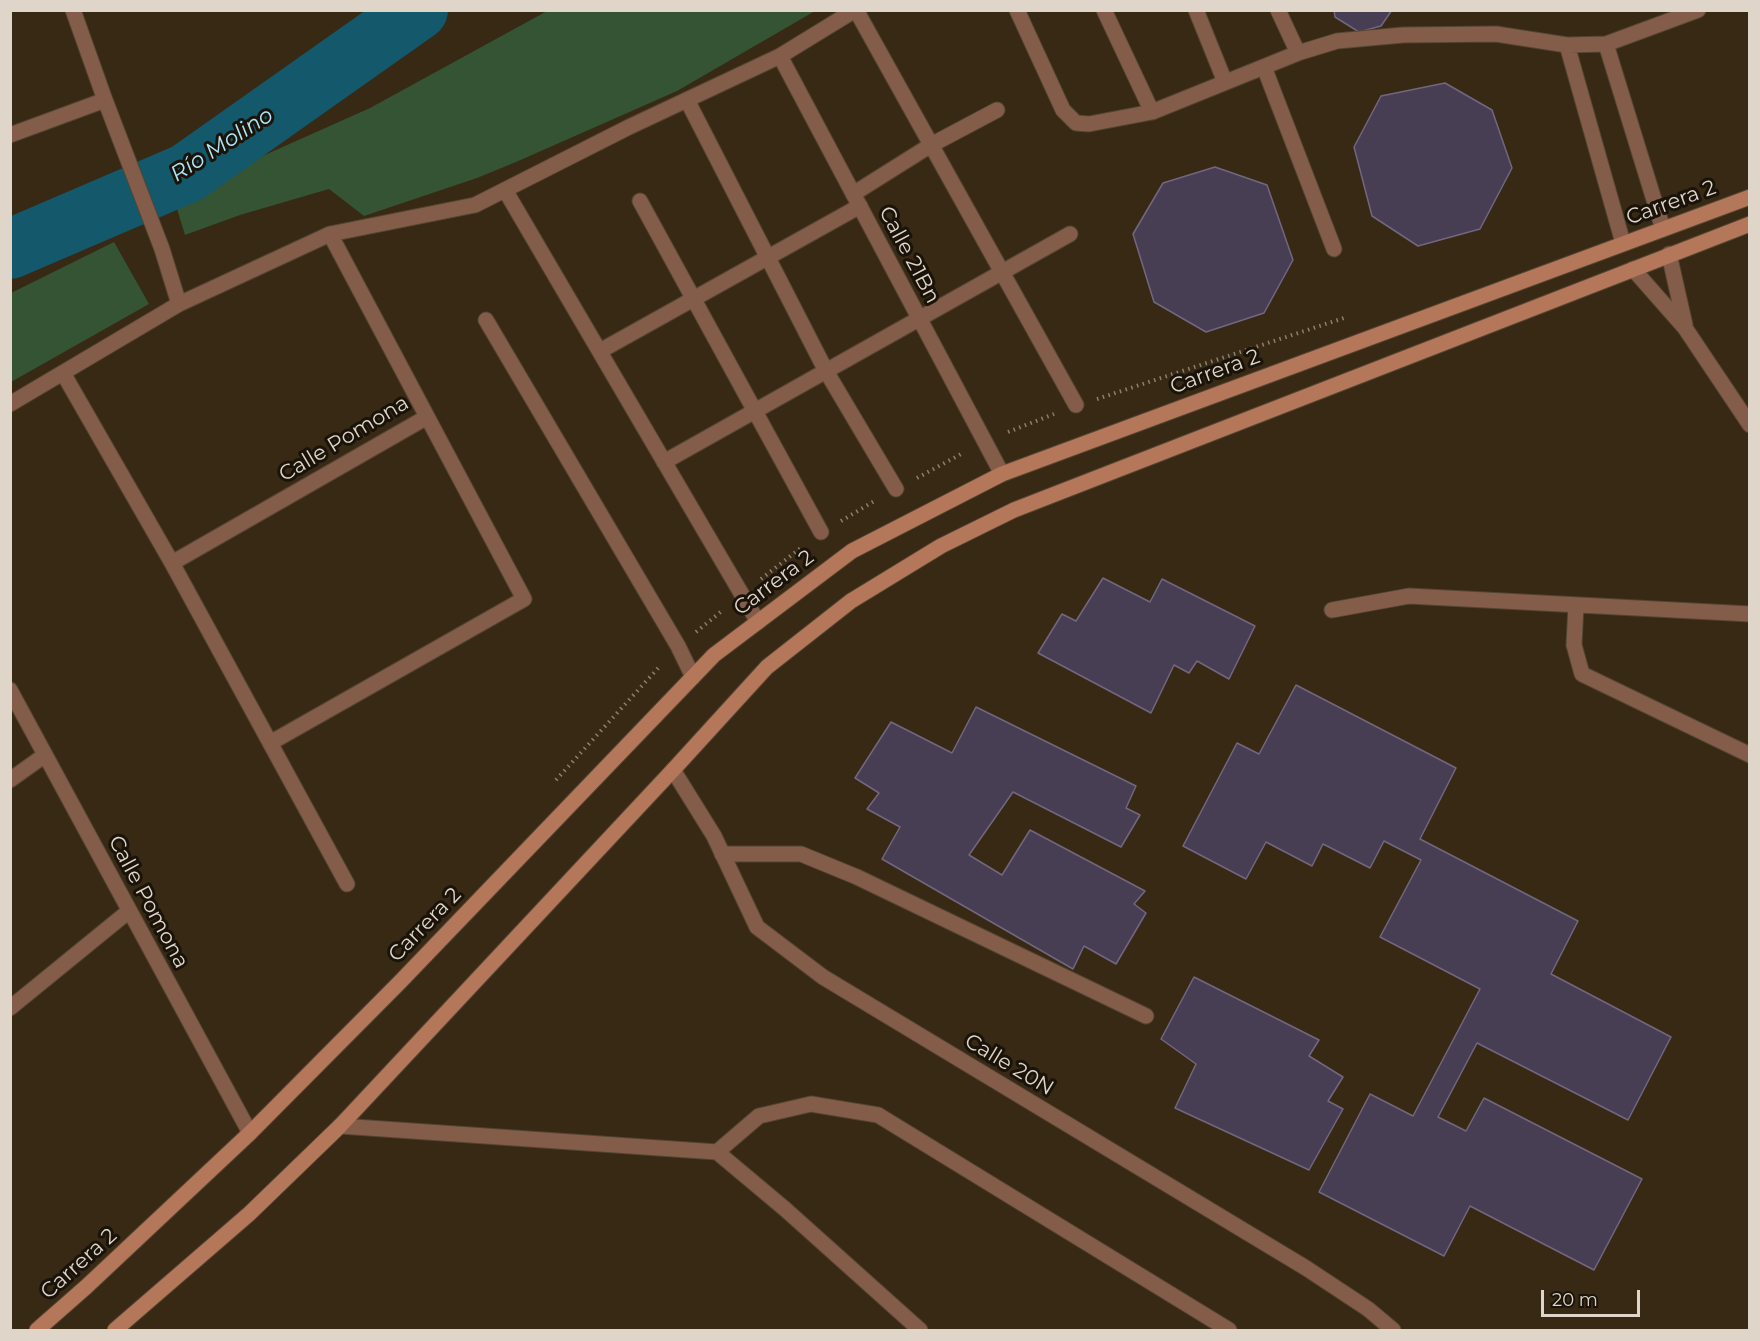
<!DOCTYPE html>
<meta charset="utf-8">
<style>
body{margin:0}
#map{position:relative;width:1760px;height:1341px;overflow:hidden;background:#382915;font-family:Montserrat,sans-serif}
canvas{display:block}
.frame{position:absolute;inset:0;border:12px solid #dfd5c9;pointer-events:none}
.scale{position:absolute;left:1541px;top:1290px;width:99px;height:27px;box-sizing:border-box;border:3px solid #dfd5c9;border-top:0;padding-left:8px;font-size:18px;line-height:21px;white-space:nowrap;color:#dfd5c9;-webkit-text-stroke:4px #1a130a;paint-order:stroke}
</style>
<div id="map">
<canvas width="1760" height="1341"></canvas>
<div class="frame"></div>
<div class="scale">20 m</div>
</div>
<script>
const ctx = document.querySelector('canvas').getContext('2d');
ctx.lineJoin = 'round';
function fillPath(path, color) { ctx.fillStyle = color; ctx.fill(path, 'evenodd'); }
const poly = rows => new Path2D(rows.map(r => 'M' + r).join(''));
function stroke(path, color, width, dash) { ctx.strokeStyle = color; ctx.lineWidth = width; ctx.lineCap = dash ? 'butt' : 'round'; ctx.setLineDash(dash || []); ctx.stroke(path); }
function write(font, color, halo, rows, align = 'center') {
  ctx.font = font + ' Montserrat,sans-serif'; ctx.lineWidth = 6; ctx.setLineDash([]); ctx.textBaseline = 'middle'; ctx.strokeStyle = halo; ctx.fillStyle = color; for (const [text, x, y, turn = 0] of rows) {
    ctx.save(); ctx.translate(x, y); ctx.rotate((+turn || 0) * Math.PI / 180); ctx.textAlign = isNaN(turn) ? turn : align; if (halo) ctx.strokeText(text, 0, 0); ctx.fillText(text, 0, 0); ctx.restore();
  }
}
fillPath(poly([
 [549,10,815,11,677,91,516,162,477,178,364,216,329,189,240,215,185,235,173,196,370,108],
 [114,242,149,304,11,382,11,293]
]), '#345433');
stroke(poly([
 [10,249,187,173,418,10]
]), '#13586b', 60);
const building = poly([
 [1334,10,1392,10,1381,26,1359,32,1335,17,1334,10],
 [1445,83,1492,110,1512,168,1480,229,1418,246,1372,216,1354,147,1381,96,1445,83],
 [1215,167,1267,185,1293,260,1264,313,1206,332,1154,302,1133,234,1163,183,1215,167],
 [1103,578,1150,602,1162,579,1255,626,1229,679,1197,661,1189,673,1174,665,1151,713,1038,653,1062,614,1076,621,1103,578],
 [1296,685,1456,768,1420,839,1578,921,1551,974,1671,1037,1628,1120,1477,1043,1438,1117,1466,1131,1484,1098,1642,1179,1594,1270,1470,1206,1444,1256,1319,1192,1370,1094,1413,1116,1480,989,1380,937,1421,860,1384,841,1370,868,1323,844,1312,866,1266,842,1246,879,1183,846,1237,743,1259,754,1296,685],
 [976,707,1136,786,1126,808,1140,815,1121,847,1013,792,969,855,1002,875,1030,830,1145,891,1134,904,1146,913,1116,964,1084,946,1073,969,882,859,900,827,867,809,879,793,855,778,891,722,952,753,976,707],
 [1194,977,1319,1040,1309,1056,1343,1077,1328,1101,1343,1109,1309,1170,1175,1108,1196,1064,1161,1039,1194,977]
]);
fillPath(building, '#483e54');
stroke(building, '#72677f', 1.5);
const lane = poly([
 [1017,10,1063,110,1076,123,1089,124,1152,112,1298,53,1337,41,1403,35,1496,34,1567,45,1606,44,1698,10],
 [1104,10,1152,112],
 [1196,10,1225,82],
 [1278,10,1298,53],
 [1606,44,1663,229],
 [1567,45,1623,243],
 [1264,67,1334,249],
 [722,854,801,854,857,877,1146,1016]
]);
const street = poly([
 [73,10,105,100,162,249,179,304],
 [856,10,1076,405],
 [780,56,1002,474],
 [687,100,826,371,896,489],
 [10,135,105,100],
 [505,190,758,622],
 [853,194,931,145,997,110],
 [640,201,821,532],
 [1669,254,1685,325],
 [1633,269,1685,328,1750,425],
 [486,320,678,646,693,677],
 [600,351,860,206],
 [63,373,172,563,347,884],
 [10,404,179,304,330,234,475,205,629,127,780,56,855,10],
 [664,462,1070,234],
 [172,563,427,417],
 [1576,605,1574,645,1582,674,1750,755],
 [1332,610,1409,596,1750,614],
 [10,690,250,1133],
 [270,743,524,599,330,234],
 [673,770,714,836,757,927,823,977,1306,1268,1368,1309,1393,1330],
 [10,780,45,755],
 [10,1008,129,911],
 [340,1126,717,1152,785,1209,920,1330],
 [717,1152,759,1116,811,1104,878,1115,1229,1330]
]);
const secondary = poly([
 [37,1330,86,1287,250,1133,400,982,714,655,852,551,1002,474,1750,197],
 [115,1330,249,1214,340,1126,673,770,767,667,851,601,941,546,1014,510,1750,224]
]);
stroke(lane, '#534532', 17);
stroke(street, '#534532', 17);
stroke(secondary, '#534532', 17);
stroke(poly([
 [1097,399,1344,318],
 [1008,432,1054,414],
 [917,478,963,453],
 [841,521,876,500],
 [761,579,802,547],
 [696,632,723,610],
 [556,780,660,666]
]), '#8b7f6f', 4, [1.5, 4.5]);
stroke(lane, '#845d4a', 15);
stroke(street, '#845d4a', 15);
stroke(secondary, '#b5775a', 15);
write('21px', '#dfd5c9', '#1a130a', [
 ["Carrera 2",1671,203,-20],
 ["Calle 21Bn",909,255,62],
 ["Carrera 2",1215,372,-20],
 ["Calle Pomona",344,439,-31],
 ["Carrera 2",774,583,-37],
 ["Calle Pomona",148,902,62],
 ["Carrera 2",425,925,-46],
 ["Calle 20N",1009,1065,31],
 ["Carrera 2",79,1264,-42]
]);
write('italic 22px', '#aee5f7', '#1a130a', [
 ["Río Molino",222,145,-33]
]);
</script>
